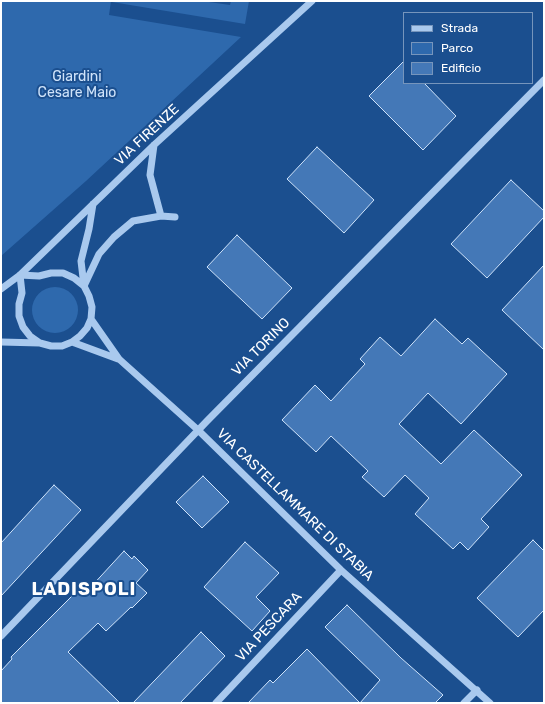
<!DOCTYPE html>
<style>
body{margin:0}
#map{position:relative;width:545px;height:704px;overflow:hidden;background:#1b4f8f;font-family:Rubik,sans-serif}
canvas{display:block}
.frame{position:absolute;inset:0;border:2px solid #fff;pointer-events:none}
.legend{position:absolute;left:403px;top:12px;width:130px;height:72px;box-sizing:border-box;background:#1b4f8f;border:1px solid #7695bc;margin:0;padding:5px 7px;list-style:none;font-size:12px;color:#fff}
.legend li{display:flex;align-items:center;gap:8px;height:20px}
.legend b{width:20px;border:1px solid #7695bc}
</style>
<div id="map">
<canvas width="545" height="704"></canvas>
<div class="frame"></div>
<ul class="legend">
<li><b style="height:5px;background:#a9c9ee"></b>Strada</li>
<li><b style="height:11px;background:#2e69ad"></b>Parco</li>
<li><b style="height:11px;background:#4478b7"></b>Edificio</li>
</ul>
</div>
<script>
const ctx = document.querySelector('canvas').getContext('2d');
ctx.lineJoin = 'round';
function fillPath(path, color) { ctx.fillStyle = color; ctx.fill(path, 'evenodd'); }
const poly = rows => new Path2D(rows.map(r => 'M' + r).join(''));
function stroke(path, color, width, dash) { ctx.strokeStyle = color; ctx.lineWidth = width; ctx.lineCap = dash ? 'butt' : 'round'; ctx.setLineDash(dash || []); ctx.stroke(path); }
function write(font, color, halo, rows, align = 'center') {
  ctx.font = font + ' Rubik,sans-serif'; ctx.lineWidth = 4; ctx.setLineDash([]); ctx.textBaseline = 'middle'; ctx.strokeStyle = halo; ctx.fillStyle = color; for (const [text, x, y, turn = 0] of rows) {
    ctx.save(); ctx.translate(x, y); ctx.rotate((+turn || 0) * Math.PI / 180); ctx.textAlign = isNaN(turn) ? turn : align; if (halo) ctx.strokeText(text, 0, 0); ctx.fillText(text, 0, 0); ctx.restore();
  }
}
fillPath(poly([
 [1,1,111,1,109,15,241,37,86,181,1,256],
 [112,1,202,1,230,5,231,1,249,1,245,24,112,2],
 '32 310a23 23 0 1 1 46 0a23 23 0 1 1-46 0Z'
]), '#2e69ad');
const building = poly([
 [404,61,404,83,424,83,456,116,423,150,369,96,404,61],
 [317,147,374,200,344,233,287,179,317,147],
 [511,180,544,211,544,217,487,278,451,244,511,180],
 [237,235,292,288,262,319,207,267,237,235],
 [544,265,544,350,502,310,544,265],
 [435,319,462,344,468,338,507,374,461,424,428,393,399,424,441,464,474,430,522,475,481,519,489,527,468,550,460,542,453,549,415,514,429,498,405,475,384,497,362,477,368,471,331,436,316,452,282,420,315,385,331,401,365,364,360,359,380,337,401,356,435,319],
 [203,476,229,502,202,528,176,502,203,476],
 [54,485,81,510,1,596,1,543,54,485],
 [533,540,544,551,544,610,518,637,477,598,533,540],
 [245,542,279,573,256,597,270,611,252,631,204,587,245,542],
 [124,551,132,559,134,556,148,570,136,583,147,593,132,608,131,607,106,631,98,623,68,652,120,703,1,703,1,671,12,659,11,657,84,584,89,589,124,551],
 [347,605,401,658,443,695,435,703,248,703,270,680,273,683,307,649,360,703,380,680,325,627,347,605],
 [201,632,225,656,180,703,133,703,201,632]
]);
fillPath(building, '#4478b7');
stroke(building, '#cfe3fa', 1);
stroke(poly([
 [154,145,150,175,161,216],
 [51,273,63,273,74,278,84,286,89,296,92,307,91,319,87,328,80,336,72,342,62,346,51,346,40,343,30,336,23,327,19,316,19,304,22,293,20,275,39,276,51,273],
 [84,286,99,254,114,237,133,221,161,216,175,217],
 [84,286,81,261,89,229,93,204],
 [1,289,20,275,154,145,312,1],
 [91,319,119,359,198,430,341,570,490,703],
 [1,342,40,343],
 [72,342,118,359],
 [1,636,207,421,544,80],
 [216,703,341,570],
 [464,703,477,690]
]), '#a9c9ee', 7);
write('14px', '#cfe3fa', '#1b4f8f', [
 ["Giardini",77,77],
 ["Cesare Maio",77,93]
]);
write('14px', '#fff', '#1b4f8f', [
 ["VIA FIRENZE",147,135,-43],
 ["VIA TORINO",261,347,-45],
 ["VIA CASTELLAMMARE DI STABIA",295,505,44],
 ["VIA PESCARA",269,627,-47]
]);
ctx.letterSpacing = '1px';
write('bold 18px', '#fff', '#1b4f8f', [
 ["LADISPOLI",84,590]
]);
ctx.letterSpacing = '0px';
</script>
